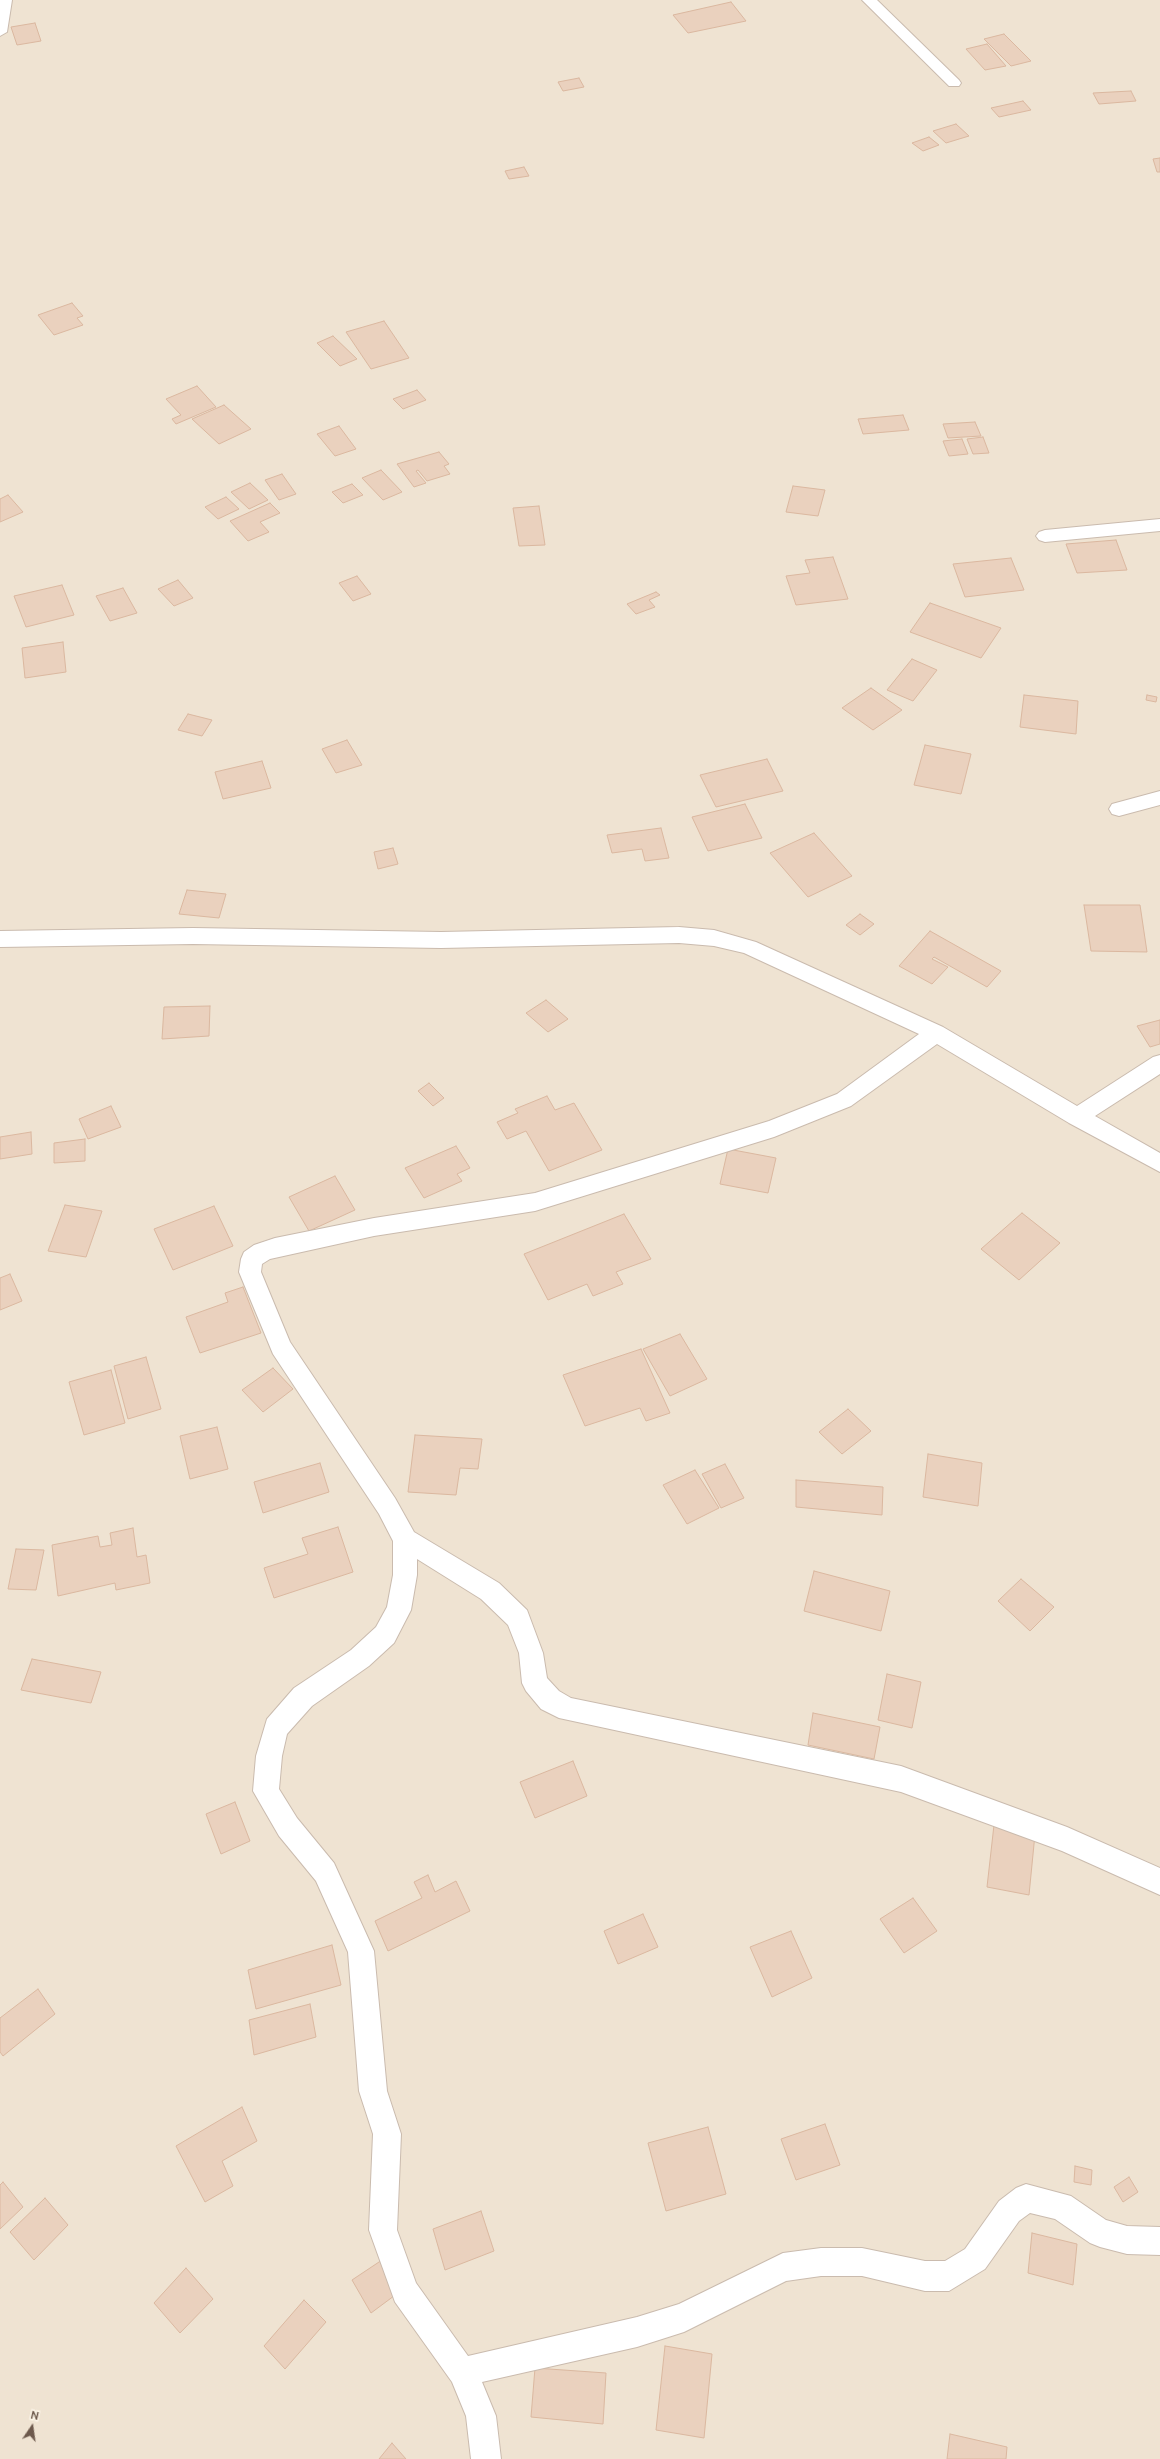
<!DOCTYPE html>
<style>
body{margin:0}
#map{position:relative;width:1160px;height:2459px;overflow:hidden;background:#f9f1e3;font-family:Ubuntu,sans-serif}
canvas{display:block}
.north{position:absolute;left:12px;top:2407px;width:40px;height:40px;-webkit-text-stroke:3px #fcf5e8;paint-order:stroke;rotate:13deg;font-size:11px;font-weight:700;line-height:16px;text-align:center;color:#6d594c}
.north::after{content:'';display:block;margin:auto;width:14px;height:18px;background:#6d594c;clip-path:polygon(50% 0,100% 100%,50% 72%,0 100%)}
</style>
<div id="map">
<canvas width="1160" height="2459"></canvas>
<div class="north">N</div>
</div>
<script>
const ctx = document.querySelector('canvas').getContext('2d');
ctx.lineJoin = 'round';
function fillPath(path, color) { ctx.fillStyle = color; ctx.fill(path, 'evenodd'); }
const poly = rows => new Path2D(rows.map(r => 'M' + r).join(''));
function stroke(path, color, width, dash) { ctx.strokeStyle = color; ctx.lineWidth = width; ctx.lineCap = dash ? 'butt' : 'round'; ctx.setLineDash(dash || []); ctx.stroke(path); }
fillPath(poly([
 [0,0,1160,0,1160,2459,0,2459]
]), '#efe3d2');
const building = poly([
 [731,2,746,21,688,33,673,15,731,2],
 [35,23,41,41,17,45,11,27,35,23],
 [1004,34,1031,61,1011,66,984,39,1004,34],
 [987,44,1006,66,985,70,966,49,987,44],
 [579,78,584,87,563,91,558,82,579,78],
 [1131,91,1136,101,1099,104,1093,93,1131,91],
 [1023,101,1031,110,999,117,991,108,1023,101],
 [956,124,969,136,946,143,933,131,956,124],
 [929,137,939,145,923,151,912,143,929,137],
 [1160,158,1160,172,1157,172,1153,159,1160,158],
 [524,167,529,176,509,179,505,171,524,167],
 [72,303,83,316,77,318,83,325,54,335,38,315,72,303],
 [384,321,409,358,371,369,346,332,384,321],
 [333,336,357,359,340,366,317,343,333,336],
 [197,386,216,407,176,424,172,419,181,415,166,399,197,386],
 [417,390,426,400,403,409,393,399,417,390],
 [224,405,251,429,219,444,192,419,224,405],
 [903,415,909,430,863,434,858,419,903,415],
 [975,422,981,436,948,438,943,424,975,422],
 [339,426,356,449,335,456,317,434,339,426],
 [983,437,989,453,973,454,967,439,983,437],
 [962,439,968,454,949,456,943,441,962,439],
 [439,452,449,464,444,466,450,474,427,481,418,470,416,471,426,483,414,487,397,464,439,452],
 [381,470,402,492,383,500,362,478,381,470],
 [282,474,296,494,279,500,265,480,282,474],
 [250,483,268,500,249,509,231,492,250,483],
 [352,484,363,495,343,503,332,492,352,484],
 [793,486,825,490,818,516,786,512,793,486],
 [8,495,23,512,0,522,0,499,8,495],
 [226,497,239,509,218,519,205,507,226,497],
 [270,503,280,513,260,522,269,532,248,541,230,521,270,503],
 [539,506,545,545,519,546,513,508,539,506],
 [1116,540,1127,570,1077,573,1066,544,1116,540],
 [833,557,848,599,796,605,786,576,810,573,805,560,833,557],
 [1011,558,1024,590,965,597,953,564,1011,558],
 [357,576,371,594,353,601,339,583,357,576],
 [178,580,193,598,174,606,158,589,178,580],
 [62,585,74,615,26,627,14,596,62,585],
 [123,588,137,613,110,621,96,596,123,588],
 [656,592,660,595,649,600,655,607,636,614,627,604,656,592],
 [930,603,1001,628,981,658,910,632,930,603],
 [63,642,66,672,25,678,22,648,63,642],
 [912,659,937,670,913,701,887,690,912,659],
 [871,688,902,710,873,730,842,708,871,688],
 [1024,695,1078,701,1076,734,1020,727,1024,695],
 [1147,695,1157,697,1156,702,1146,700,1147,695],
 [188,714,212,720,202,736,178,730,188,714],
 [347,740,362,765,336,773,322,749,347,740],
 [925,745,971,754,961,794,914,785,925,745],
 [767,759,783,791,716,807,700,775,767,759],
 [262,761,271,788,223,799,215,772,262,761],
 [745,804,762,838,708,851,692,817,745,804],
 [661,828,669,858,645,861,642,849,612,853,607,835,661,828],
 [814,833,852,876,808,897,770,853,814,833],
 [393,848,398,864,378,869,374,852,393,848],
 [187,890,226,894,219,918,179,914,187,890],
 [1084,905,1140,905,1147,952,1091,951,1084,905],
 [860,914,874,924,860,935,846,925,860,914],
 [930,931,1001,971,987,987,934,957,932,959,948,967,932,984,899,966,930,931],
 [546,1000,568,1019,548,1032,526,1013,546,1000],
 [210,1006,209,1036,162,1039,164,1007,210,1006],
 [1160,1020,1160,1044,1150,1047,1137,1026,1160,1020],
 [429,1083,444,1098,433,1106,418,1091,429,1083],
 [547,1096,555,1110,574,1103,602,1150,549,1171,526,1131,507,1139,497,1122,518,1113,515,1109,547,1096],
 [111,1106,121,1127,88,1139,79,1119,111,1106],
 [31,1132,32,1154,0,1159,0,1137,31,1132],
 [85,1139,85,1161,54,1163,54,1143,85,1139],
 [456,1146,470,1168,457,1174,462,1181,424,1198,405,1168,456,1146],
 [728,1149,776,1158,768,1193,720,1184,728,1149],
 [335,1176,355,1210,309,1231,289,1197,335,1176],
 [65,1205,102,1211,86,1257,48,1251,65,1205],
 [214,1206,233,1246,173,1270,154,1229,214,1206],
 [1022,1213,1060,1243,1019,1280,981,1249,1022,1213],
 [624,1214,651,1259,616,1272,623,1284,593,1296,587,1284,548,1300,524,1254,624,1214],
 [10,1274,22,1301,0,1310,0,1278,10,1274],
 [243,1287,261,1333,200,1353,186,1317,228,1302,225,1293,243,1287],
 [680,1334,707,1379,670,1396,643,1349,680,1334],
 [641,1349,670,1413,646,1421,640,1408,585,1426,563,1375,641,1349],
 [146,1357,161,1409,128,1419,114,1366,146,1357],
 [273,1368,293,1389,263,1412,242,1390,273,1368],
 [111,1370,125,1423,84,1435,69,1382,111,1370],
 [848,1409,871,1431,842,1454,819,1432,848,1409],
 [217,1427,228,1469,190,1479,180,1436,217,1427],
 [415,1435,482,1439,478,1469,460,1468,456,1495,408,1492,415,1435],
 [928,1454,982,1463,978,1506,923,1497,928,1454],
 [320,1463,329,1492,263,1513,254,1482,320,1463],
 [725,1464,744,1498,721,1508,702,1474,725,1464],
 [695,1470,719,1508,687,1524,663,1485,695,1470],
 [796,1480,883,1487,882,1515,796,1507,796,1480],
 [338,1527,353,1572,274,1598,264,1568,308,1554,302,1538,338,1527],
 [133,1528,137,1557,146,1555,150,1583,116,1590,115,1583,58,1596,52,1545,98,1536,100,1547,112,1545,110,1533,133,1528],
 [16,1549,44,1550,36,1590,8,1589,16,1549],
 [814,1571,890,1591,881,1631,804,1611,814,1571],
 [1021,1579,1054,1607,1030,1631,998,1601,1021,1579],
 [32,1659,101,1672,91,1703,21,1690,32,1659],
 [887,1674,921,1682,912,1728,878,1720,887,1674],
 [813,1713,880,1727,874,1759,808,1745,813,1713],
 [573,1761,587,1796,535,1818,520,1782,573,1761],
 [235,1802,250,1841,221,1854,206,1814,235,1802],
 [994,1825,1035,1834,1029,1895,987,1887,994,1825],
 [428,1875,435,1892,456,1881,470,1911,388,1951,375,1921,422,1898,414,1882,428,1875],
 [913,1898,937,1931,904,1953,880,1919,913,1898],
 [643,1914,658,1947,618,1964,604,1931,643,1914],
 [791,1931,812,1978,772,1997,750,1947,791,1931],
 [332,1945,341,1985,256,2009,248,1970,332,1945],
 [38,1989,55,2014,3,2056,0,2052,0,2018,38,1989],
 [310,2004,316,2037,254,2055,249,2020,310,2004],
 [242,2107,257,2141,222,2161,233,2186,205,2202,176,2146,242,2107],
 [825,2124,840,2165,796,2180,781,2139,825,2124],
 [708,2127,726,2194,666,2211,648,2143,708,2127],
 [1075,2166,1092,2170,1091,2185,1074,2182,1075,2166],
 [1129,2177,1138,2192,1123,2202,1114,2187,1129,2177],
 [3,2182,23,2207,0,2229,0,2185,3,2182],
 [45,2198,68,2225,34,2260,10,2232,45,2198],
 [481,2211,494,2251,445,2270,433,2229,481,2211],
 [1032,2233,1077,2244,1073,2285,1028,2273,1032,2233],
 [385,2258,402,2290,371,2313,352,2280,385,2258],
 [186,2268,213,2299,180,2333,154,2303,186,2268],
 [304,2300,326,2322,285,2369,264,2346,304,2300],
 [665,2346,712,2354,704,2438,656,2430,665,2346],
 [535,2368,606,2373,603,2424,531,2417,535,2368],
 [950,2434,1007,2447,1006,2459,947,2459,950,2434],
 [392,2443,406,2459,379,2459,392,2443]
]);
fillPath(building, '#ead1be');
stroke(building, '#dbb8a0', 1);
const minor = poly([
 [0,0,12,0,7,32,0,36,0,0],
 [862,0,877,0,959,80,961,83,959,86,949,86,862,0],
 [1160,519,1160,531,1045,542,1039,540,1036,536,1039,532,1045,530,1160,519],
 [1160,791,1160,805,1119,816,1112,814,1109,809,1112,804,1160,791],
 [679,927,714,930,756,942,943,1027,1077,1106,1153,1057,1160,1055,1160,1074,1095,1116,1160,1153,1160,1172,1069,1123,937,1044,851,1106,774,1137,535,1211,374,1236,270,1259,262,1264,261,1272,290,1342,395,1498,414,1532,499,1583,527,1610,543,1653,547,1678,559,1691,571,1698,901,1766,1067,1827,1160,1868,1160,1895,1062,1851,901,1792,559,1718,541,1709,526,1691,522,1683,519,1653,508,1625,481,1599,417,1559,417,1575,411,1610,394,1643,369,1666,312,1706,287,1734,282,1756,279,1789,297,1818,334,1863,374,1951,387,2091,401,2134,397,2230,416,2283,468,2356,637,2317,679,2304,783,2253,821,2248,862,2248,925,2261,945,2261,965,2249,999,2201,1016,2188,1026,2184,1071,2196,1106,2220,1127,2226,1160,2227,1160,2255,1127,2254,1100,2247,1090,2243,1055,2219,1030,2213,1019,2221,985,2269,949,2291,925,2291,862,2276,821,2276,786,2281,684,2332,637,2347,482,2382,496,2416,501,2459,471,2459,466,2416,452,2382,395,2302,369,2230,373,2134,359,2091,348,1952,316,1881,279,1836,253,1791,256,1756,267,1719,294,1688,351,1650,376,1627,387,1607,393,1575,393,1541,379,1514,273,1354,239,1272,241,1259,244,1252,254,1245,275,1238,374,1218,535,1193,769,1121,837,1094,919,1034,744,953,714,946,679,943,441,948,193,944,0,947,0,931,193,928,441,932,679,927]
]);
stroke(minor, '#cabbae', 2);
fillPath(minor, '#fff');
</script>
